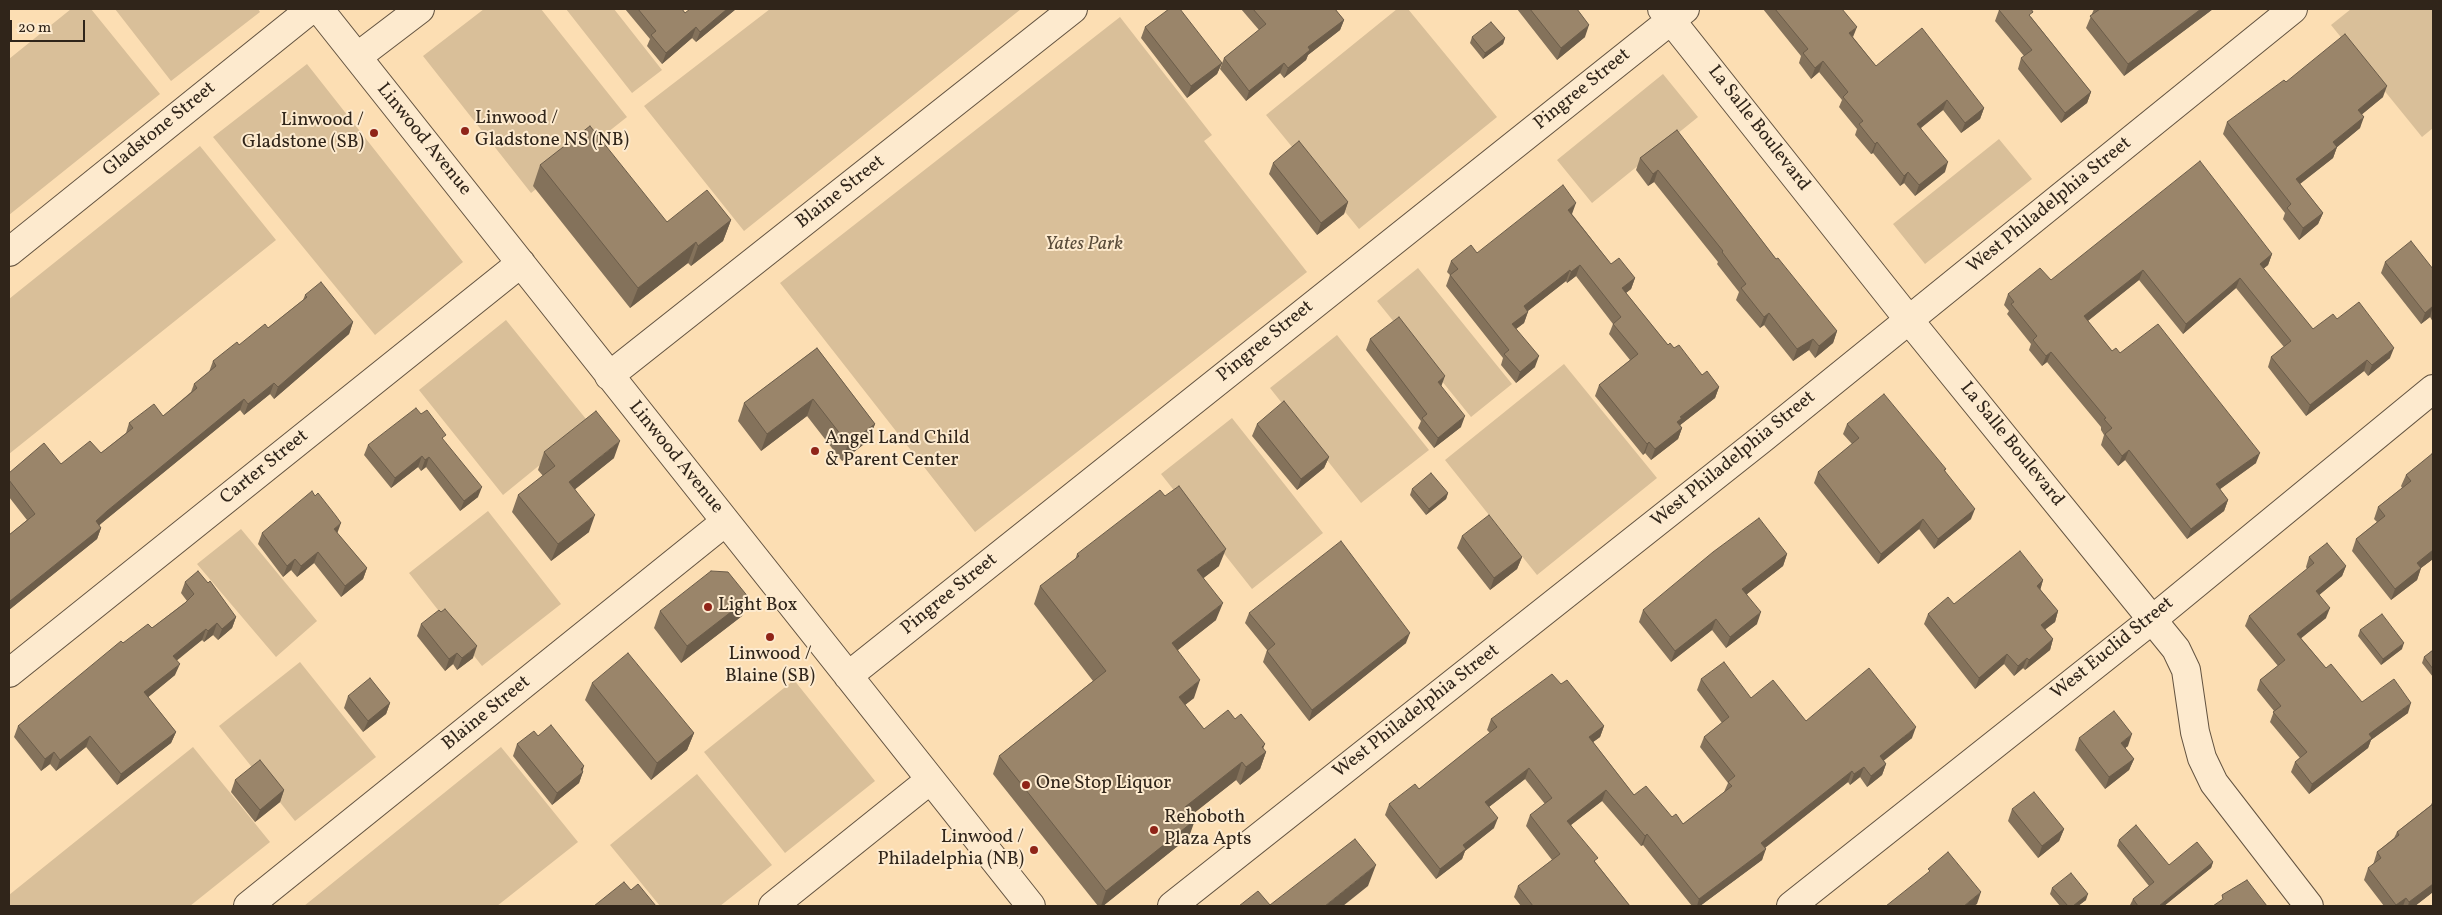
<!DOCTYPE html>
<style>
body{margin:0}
#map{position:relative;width:2442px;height:915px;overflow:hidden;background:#fcdeb3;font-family:Vollkorn,serif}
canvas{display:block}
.frame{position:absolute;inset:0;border:10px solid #30251a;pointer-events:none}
.scale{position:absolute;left:10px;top:20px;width:75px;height:22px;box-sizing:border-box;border:2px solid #30251a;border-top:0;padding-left:6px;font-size:15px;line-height:18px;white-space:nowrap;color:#30251a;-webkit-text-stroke:4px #fdeace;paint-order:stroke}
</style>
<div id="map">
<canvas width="2442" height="915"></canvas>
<div class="frame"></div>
<div class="scale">20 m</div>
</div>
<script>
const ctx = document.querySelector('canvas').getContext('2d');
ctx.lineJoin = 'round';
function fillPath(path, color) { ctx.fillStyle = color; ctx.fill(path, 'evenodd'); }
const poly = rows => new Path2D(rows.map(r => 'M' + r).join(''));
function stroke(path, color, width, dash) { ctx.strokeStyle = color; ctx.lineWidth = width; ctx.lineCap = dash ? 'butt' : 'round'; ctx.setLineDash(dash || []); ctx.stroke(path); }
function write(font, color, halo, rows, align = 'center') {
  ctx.font = font + ' Vollkorn,serif'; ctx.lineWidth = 4; ctx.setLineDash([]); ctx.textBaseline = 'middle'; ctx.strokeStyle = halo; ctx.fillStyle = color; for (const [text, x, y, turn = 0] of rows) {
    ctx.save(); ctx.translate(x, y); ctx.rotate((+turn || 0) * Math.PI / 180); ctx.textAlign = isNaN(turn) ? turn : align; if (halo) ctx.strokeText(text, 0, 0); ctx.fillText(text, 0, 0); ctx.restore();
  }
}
fillPath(poly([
 [71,9,91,9,160,94,9,215,9,59],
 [115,9,258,9,260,12,171,81],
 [484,9,541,9,627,117,531,193,423,56],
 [566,9,614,9,662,70,632,93],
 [770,9,1021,9,744,231,644,106],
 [1397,9,1408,9,1497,117,1359,229,1266,115],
 [2351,9,2433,9,2433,128,2422,137,2331,25],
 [1120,17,1212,135,1204,141,1307,272,975,532,780,283],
 [307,64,463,262,375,335,213,137],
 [1663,74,1698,117,1592,203,1557,160],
 [1999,139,2032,179,1925,264,1893,224],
 [200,146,276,240,9,454,9,299],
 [1418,268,1512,384,1471,417,1377,301],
 [506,320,590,424,503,495,419,390],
 [1337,335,1429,450,1361,503,1270,388],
 [1564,364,1657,478,1537,575,1445,460],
 [1232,418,1323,533,1252,589,1161,474],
 [488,511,561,604,482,666,409,573],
 [241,529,317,621,276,657,197,564],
 [300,662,376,757,295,821,219,726],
 [794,680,875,781,785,853,704,752],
 [193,747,270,842,190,906,9,906,9,895],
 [501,747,578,842,497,906,304,906],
 [697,774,772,865,720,906,660,906,610,845]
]), '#d9bf99');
const minor = poly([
 [319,9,1031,906],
 [1662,9,1909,320,2176,649,2186,670,2195,732,2202,758,2214,783,2309,906],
 [357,57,420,9],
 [9,252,311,9],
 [609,376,1073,9],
 [9,673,521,263],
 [848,676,1685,9],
 [248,906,725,522],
 [773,906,930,780],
 [1172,906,1763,438,2293,9],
 [1791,906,2153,619,2433,389]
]);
stroke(minor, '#635340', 30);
stroke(minor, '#fdeace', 28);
fillPath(poly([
 [625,9,682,9,685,13,736,9,696,42,692,38,662,64,647,46,650,39],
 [1241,9,1335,9,1344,20,1340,30,1308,55,1306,60,1284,78,1280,73,1246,101,1220,69,1224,58,1259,30],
 [1517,9,1577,9,1585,37,1557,60],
 [1763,9,1842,9,1853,37,1876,66,1984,108,1980,119,1961,133,1943,110,1921,128,1945,172,1915,196,1904,183,1900,186,1873,153,1871,154,1855,135,1857,129,1839,107,1842,100,1819,72,1811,79,1799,63,1801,56],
 [2094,9,2213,9,2124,76,2086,28],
 [1999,10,2031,17,2091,92,2087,103,2061,123,2018,69,2021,58,2024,56,1995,21],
 [1145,27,1222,63,1217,74,1187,98,1141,38],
 [1472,37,1505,38,1503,44,1483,59,1470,43],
 [2286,82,2383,97,2362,114,2360,128,2337,147,2333,158,2300,184,2323,213,2318,224,2299,240,2283,219,2285,213,2223,134,2227,122],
 [1677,130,1776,259,1837,331,1833,343,1815,358,1809,350,1793,361,1764,325,1760,328,1736,300,1739,292,1717,264,1718,262,1654,182,1648,186,1636,170,1640,158],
 [1273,163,1348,202,1344,214,1317,235,1269,174],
 [540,165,667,222,731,220,723,241,691,266,688,263,630,308,533,186],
 [1572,214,1611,264,1635,278,1631,289,1626,293,1668,345,1674,348,1702,375,1719,387,1715,398,1680,425,1682,428,1678,439,1651,460,1645,453,1643,455,1595,396,1599,385,1630,360,1609,334,1613,324,1576,276,1567,283,1566,281,1528,311,1524,323,1516,329,1535,367,1516,383,1501,365,1503,358,1446,286,1450,275,1447,272,1451,261,1477,253],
 [2272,254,2268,265,2263,269,2313,329,2337,319,2390,358,2368,376,2364,371,2306,416,2268,367,2271,357,2284,347,2236,288,2183,334,2139,280,2088,321,2112,351,2120,353,2256,463,2220,489,2228,500,2224,511,2187,539,2125,460,2118,466,2101,445,2104,435,2101,430,2101,427,2047,362,2042,366,2029,350,2031,344,2007,314,2009,311,2004,305,2008,294,2051,280],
 [2385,262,2433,269,2433,322,2430,317,2421,324,2381,273],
 [305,295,353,322,349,334,274,399,270,394,244,415,240,410,103,522,99,525,101,528,97,539,9,610,9,535,27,520,9,497,9,473,61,464,101,453,126,433,129,423,163,416,191,392,194,384,209,372,213,361,268,328,303,300],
 [1370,339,1441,386,1461,427,1434,448,1418,428,1421,421,1366,350],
 [817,348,875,424,868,441,842,461,807,416,761,451,738,421,744,403],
 [1257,424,1329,457,1324,468,1297,490,1252,436],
 [1847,424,1946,469,1945,471,1971,519,1934,549,1919,529,1878,564,1814,483,1818,472,1852,444,1843,434],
 [444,441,478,497,460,511,426,467,421,471,418,467,391,488,364,455,368,445],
 [2433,450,2433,559,2421,568,2417,580,2391,600,2352,551,2356,539,2377,522,2374,519,2378,507,2402,488,2401,486,2406,475,2431,455],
 [544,452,614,458,575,489,589,532,551,561,512,512,518,495,543,476,538,470],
 [1412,489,1448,493,1446,499,1426,515,1410,495],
 [262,533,337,533,367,568,363,579,341,597,314,563,297,577,291,570,283,577,258,544],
 [1462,536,1522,557,1517,569,1490,590,1457,548],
 [1077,554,1219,566,1203,578,1216,620,1178,650,1194,698,1185,705,1204,729,1235,719,1266,752,1260,769,1240,785,1236,780,1191,815,1189,837,1103,906,1098,906,993,774,999,756,1093,681,1034,604,1040,586,1075,560],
 [1787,554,1783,566,1747,594,1757,624,1726,648,1712,630,1671,662,1639,622,1643,610],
 [2309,557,2346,566,2342,576,2319,595,2326,618,2301,638,2326,668,2362,702,2408,713,2371,740,2368,748,2309,794,2291,772,2295,762,2300,758,2270,722,2274,711,2257,690,2260,680,2278,666,2245,626,2249,616,2307,569,2306,567],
 [2043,580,2040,589,2058,611,2055,622,2045,629,2053,639,2050,650,2025,670,2023,668,2014,676,2004,664,1975,689,1924,624,1928,614,1954,604],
 [185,582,236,617,232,628,218,640,213,635,204,642,202,640,176,660,175,675,148,697,176,732,171,743,117,785,86,747,56,771,50,764,41,771,14,737,18,726,123,643,152,628,187,601,181,593],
 [749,598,742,616,681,663,654,628,660,611],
 [1249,613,1406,643,1309,721,1263,662,1267,650,1245,623],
 [421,624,473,658,457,670,453,664,445,671,417,636],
 [2360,630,2402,649,2381,665,2358,636],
 [2433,650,2433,677,2422,663,2424,657],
 [1701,679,1751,698,1806,721,1912,738,1883,760,1886,764,1882,775,1867,787,1860,777,1850,785,1848,782,1765,848,1762,860,1700,906,1692,906,1643,845,1641,846,1602,801,1571,825,1596,863,1630,906,1521,906,1514,897,1518,886,1552,860,1526,826,1530,815,1545,804,1525,779,1489,807,1494,828,1465,851,1462,859,1436,879,1385,815,1389,804,1419,789,1490,733,1487,730,1491,719,1561,684,1604,726,1600,737,1593,742,1634,795,1683,824,1724,792,1728,783,1700,747,1704,737,1722,723,1697,690],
 [592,683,694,733,687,750,651,780,585,700],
 [348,696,390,703,386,714,363,732,344,708],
 [538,736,583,771,579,783,552,805,513,756,517,744],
 [2079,738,2128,746,2125,748,2134,759,2129,770,2105,789,2075,750],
 [235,780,284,790,280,802,255,822,231,792],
 [2433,800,2433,892,2415,906,2384,906,2364,880,2368,868,2373,865,2377,852,2394,838,2397,832,2431,805],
 [2012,809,2064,829,2059,841,2038,858,2008,821],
 [2119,840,2169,865,2213,862,2211,868,2164,906,2131,906,2130,905,2133,899,2149,886,2117,846],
 [2052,888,2086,900,2078,906,2060,906,2050,894]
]), '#84725b');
fillPath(poly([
 [727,9,736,9,696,42,700,32],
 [2201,9,2213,9,2124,76,2128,64],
 [1344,20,1340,30,1308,55,1306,60,1284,78,1288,68,1308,47],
 [1589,25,1585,37,1557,60,1561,48],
 [696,27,692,38,662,64,666,53],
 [1857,27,1853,37,1849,33],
 [1505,38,1503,44,1483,59,1485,53],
 [1823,61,1819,72,1811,79,1815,68],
 [1222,63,1217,74,1187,98,1191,86],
 [1284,63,1280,73,1246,101,1249,91],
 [2387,86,2383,97,2354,121,2358,110],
 [2091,92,2087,103,2061,123,2065,113],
 [1947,100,1943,110,1913,134,1917,124],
 [1984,108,1980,119,1961,133,1965,123],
 [2364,117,2360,128,2336,148,2337,147,2333,158,2292,190,2296,179,2333,142],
 [1877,142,1873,153,1871,154,1875,144],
 [1948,162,1945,172,1915,196,1919,185],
 [1658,170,1654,182,1648,186,1653,174],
 [1908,172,1904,183,1900,186,1904,176],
 [1348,202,1344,214,1317,235,1321,223],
 [1576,203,1572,214,1564,221,1568,210],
 [2323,213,2318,224,2299,240,2303,228],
 [731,220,723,241,691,266,698,246],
 [696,242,688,263,630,308,638,288],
 [2272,254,2268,265,2256,275,2260,264],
 [1580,265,1576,276,1567,283,1571,272],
 [1570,270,1566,281,1520,317,1524,306],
 [2143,270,2139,280,2080,327,2084,316],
 [1635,278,1631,289,1618,299,1622,288],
 [2240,278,2236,288,2183,334,2186,324],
 [2433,306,2430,317,2421,324,2425,313],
 [1528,312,1524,323,1508,335,1512,324],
 [1769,313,1764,325,1760,328,1764,317],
 [353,322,349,334,274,399,278,387],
 [1837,331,1833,343,1815,358,1819,346],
 [1813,339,1809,350,1793,361,1797,349],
 [2394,348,2390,358,2368,376,2372,365],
 [2051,352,2047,362,2042,366,2046,356],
 [1539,356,1535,367,1516,383,1520,372],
 [2367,360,2364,371,2306,416,2310,405],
 [1445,376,1441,387,1438,382],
 [274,383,270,394,244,415,248,404],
 [1719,387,1715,398,1679,426,1677,422,1680,417],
 [244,399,240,410,103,522,92,532,96,521,107,511],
 [813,399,807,416,761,451,767,434],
 [1465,416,1461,427,1434,448,1438,438],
 [875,424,868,441,842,461,848,444],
 [1682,428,1678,439,1651,460,1655,449],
 [620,441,614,458,563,499,569,482],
 [1649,442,1645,453,1643,455,1647,444],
 [2129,450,2125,460,2118,466,2122,456],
 [2260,453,2256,463,2212,495,2216,484],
 [422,456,418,467,391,488,395,478],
 [429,457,426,467,421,471,425,460],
 [1329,457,1324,468,1297,490,1301,479],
 [482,487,478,497,460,511,464,501],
 [1448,493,1446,499,1426,515,1429,509],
 [2228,500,2224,511,2187,539,2191,529],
 [1975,509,1971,519,1934,549,1938,539],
 [595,515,589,532,551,561,558,544],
 [1923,519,1919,529,1878,564,1881,554],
 [341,523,337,534,334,529],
 [101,528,97,539,9,610,9,604,10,601],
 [1226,549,1219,566,1191,588,1197,570],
 [2433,550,2433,559,2421,568,2417,580,2391,600,2395,589,2417,563],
 [318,552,314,563,297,577,301,566],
 [1787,554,1783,566,1738,601,1742,589],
 [1522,557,1517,569,1490,590,1494,578],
 [295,559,291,570,283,577,287,566],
 [2346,566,2342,576,2312,601,2316,591],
 [367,568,363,579,341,597,345,586],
 [2043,580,2040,591,2037,586],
 [749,598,742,616,681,663,687,646],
 [1223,603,1216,620,1165,660,1172,643],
 [2330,608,2326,618,2294,644,2297,634],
 [2058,611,2055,622,2038,635,2041,625],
 [1761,612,1757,624,1726,648,1730,637],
 [236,617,232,628,218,640,222,629],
 [1716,619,1712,630,1671,662,1675,651],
 [217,623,213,635,204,642,208,631],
 [206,629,202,640,169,667,173,656],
 [1410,633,1406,643,1309,721,1312,710],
 [2053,639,2050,650,2025,670,2029,660],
 [2404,643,2402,649,2381,665,2383,659],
 [477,646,473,658,457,670,462,658],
 [457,653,453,664,445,671,449,659],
 [2007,654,2004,664,1975,689,1979,678],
 [2027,658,2023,668,2014,676,2018,666],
 [180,664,175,675,140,704,144,692],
 [1200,680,1194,698,1173,714,1179,697],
 [390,703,386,714,363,732,368,721],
 [2411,703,2408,713,2371,740,2368,748,2309,794,2312,784,2369,734],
 [1604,726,1600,737,1585,748,1589,737],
 [1916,727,1912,738,1876,767,1880,756],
 [176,732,171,743,117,785,121,774],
 [694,733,687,750,651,780,657,763],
 [2132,734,2128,746,2117,754,2121,743],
 [90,736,86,747,56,771,60,760],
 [1265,744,1260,756,1266,752,1260,769,1240,785,1246,767,1262,747],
 [54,752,50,764,41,771,45,759],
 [2134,759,2129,770,2105,789,2109,777],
 [1242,762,1236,780,1179,825,1185,807],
 [1886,764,1882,775,1867,787,1871,776],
 [584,766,582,773,583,772,579,783,552,805,557,793],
 [1864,767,1860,777,1850,785,1854,774],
 [1529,768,1525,779,1481,813,1485,802],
 [1852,771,1848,782,1757,854,1761,843],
 [284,790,280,802,255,822,260,810],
 [1606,790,1602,801,1563,831,1567,821],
 [1498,818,1494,828,1465,851,1462,859,1436,879,1440,869,1463,845],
 [1195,820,1189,837,1103,906,1101,906,1106,891],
 [2064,829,2059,841,2038,858,2042,846],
 [1647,834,1643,845,1641,846,1645,836],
 [1766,849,1762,860,1700,906,1697,906,1699,899],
 [2213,862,2211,868,2164,906,2159,906],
 [1376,865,1368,886,1343,906,1325,906],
 [2433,884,2433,892,2415,906,2408,906,2409,902],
 [1981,892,1977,904,1974,906,1964,906],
 [2088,894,2086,900,2078,906,2073,906],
 [2406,898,2403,906,2396,906,2396,905]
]), '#6c5d4a');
const building = poly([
 [638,9,682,9,685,13,690,9,727,9,700,32,696,27,666,53,651,35,656,31,638,9],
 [1169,9,1180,9,1222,63,1191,86,1145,27,1169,9],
 [1253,9,1335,9,1344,20,1308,47,1310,50,1288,68,1284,63,1249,91,1224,58,1266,24,1253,9],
 [1530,9,1577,9,1589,25,1561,48,1530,9],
 [1775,9,1842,9,1857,27,1849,33,1876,66,1922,28,1984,108,1965,123,1947,100,1917,124,1948,162,1919,185,1908,172,1904,176,1877,142,1875,144,1859,124,1863,121,1843,97,1848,92,1823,61,1815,68,1803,53,1808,49,1775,9],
 [2000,9,2031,9,2033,12,2029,15,2091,92,2065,113,2021,58,2032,50,1999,10,2000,9],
 [2100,9,2201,9,2128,64,2090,16,2100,9],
 [1491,22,1505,38,1485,53,1472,37,1491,22],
 [2345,34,2387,86,2358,110,2364,117,2333,142,2337,147,2296,179,2323,213,2303,228,2287,208,2291,204,2227,122,2284,80,2286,82,2345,34],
 [590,126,667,222,707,190,731,220,698,246,696,242,638,288,540,165,590,126],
 [1677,130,1776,259,1778,258,1837,331,1819,346,1813,339,1797,349,1769,313,1764,317,1741,288,1746,284,1722,252,1723,251,1658,170,1653,174,1640,158,1677,130],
 [1299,141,1348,202,1321,223,1273,163,1299,141],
 [2200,161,2272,254,2260,264,2313,329,2333,314,2337,319,2359,302,2394,348,2372,365,2367,360,2310,405,2271,357,2291,341,2240,278,2186,324,2143,270,2084,316,2112,351,2116,348,2120,353,2158,324,2260,453,2216,484,2228,500,2191,529,2129,450,2122,456,2105,434,2112,428,2104,419,2106,418,2051,352,2046,356,2033,340,2037,336,2011,304,2014,302,2008,294,2040,268,2051,280,2200,161],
 [1563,185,1576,203,1568,210,1611,264,1619,258,1635,278,1622,288,1668,345,1670,343,1674,348,1679,345,1702,375,1707,371,1719,387,1680,417,1682,418,1677,422,1682,428,1655,449,1649,442,1647,444,1599,385,1638,354,1613,324,1621,317,1580,265,1571,272,1570,270,1524,306,1528,312,1512,324,1539,356,1520,372,1504,354,1509,350,1450,275,1458,269,1451,261,1471,245,1477,253,1563,185],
 [2411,241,2433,269,2433,306,2425,313,2385,262,2411,241],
 [321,282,353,322,278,387,274,383,248,404,244,399,107,511,96,521,101,528,10,601,9,599,9,535,35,514,9,480,9,473,44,443,61,464,90,441,101,453,133,428,129,423,154,404,163,416,197,388,194,384,216,366,213,361,237,342,239,345,265,324,268,328,307,297,305,295,321,282],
 [1399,317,1445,376,1438,382,1465,416,1438,438,1422,418,1427,414,1370,339,1399,317],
 [817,348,875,424,848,444,813,399,767,434,744,403,817,348],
 [1884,394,1946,469,1944,470,1975,509,1938,539,1923,519,1881,554,1818,472,1859,438,1847,424,1884,394],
 [1284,401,1329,457,1301,479,1257,424,1284,401],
 [416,408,421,414,427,410,446,435,442,438,482,487,464,501,429,457,425,460,422,456,395,478,368,445,416,408],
 [596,411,620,441,569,482,595,515,558,544,518,495,555,466,544,452,596,411],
 [2433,453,2433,550,2417,563,2421,568,2395,589,2356,539,2385,516,2378,507,2411,481,2406,475,2433,453],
 [1431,473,1448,493,1429,509,1412,489,1431,473],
 [1179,486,1226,549,1197,570,1223,603,1172,643,1200,680,1179,697,1204,729,1228,710,1235,719,1241,714,1265,744,1262,747,1266,752,1246,767,1242,762,1185,807,1195,820,1106,891,999,756,1106,671,1040,586,1079,556,1077,554,1160,490,1165,496,1179,486],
 [312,491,315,496,318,493,336,516,341,523,334,529,367,568,345,586,318,552,301,566,295,559,287,566,262,533,312,491],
 [1489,515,1522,557,1494,578,1462,536,1489,515],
 [1759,518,1787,554,1742,589,1761,612,1730,637,1716,619,1675,651,1643,610,1713,552,1759,518],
 [1341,541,1410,633,1312,710,1267,651,1275,644,1249,613,1341,541],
 [2327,543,2346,566,2316,591,2330,608,2297,634,2326,668,2331,664,2362,702,2394,679,2411,703,2369,734,2372,738,2312,784,2295,762,2307,752,2273,712,2281,706,2260,680,2285,660,2249,616,2314,563,2309,557,2327,543],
 [2020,551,2043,580,2037,586,2058,611,2041,625,2053,639,2029,660,2027,658,2018,666,2007,654,1979,678,1928,614,1948,597,1954,604,2020,551],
 [198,571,208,583,210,581,236,617,222,629,217,623,208,631,206,629,173,656,180,664,144,692,176,732,121,774,90,736,60,760,54,752,45,759,18,726,121,641,123,643,148,624,152,628,185,603,194,594,185,582,198,571],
 [711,571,728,572,749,598,687,646,660,611,711,571],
 [445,609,477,646,462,658,457,653,449,659,421,624,439,610,441,612,445,609],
 [2382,614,2404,643,2383,659,2360,630,2382,614],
 [2433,650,2433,669,2424,657,2433,650],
 [628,653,694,733,657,763,592,683,628,653],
 [1724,662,1751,698,1773,680,1806,721,1869,668,1916,727,1880,756,1886,764,1871,776,1864,767,1854,774,1852,771,1761,843,1766,849,1699,899,1647,834,1645,836,1606,790,1567,821,1598,858,1594,861,1630,906,1533,906,1518,886,1560,854,1530,815,1552,798,1529,768,1485,802,1498,818,1463,845,1466,849,1440,869,1389,804,1415,784,1419,789,1474,745,1497,727,1491,719,1552,674,1561,684,1567,680,1604,726,1589,737,1634,795,1646,786,1672,817,1676,814,1683,824,1732,786,1728,782,1735,776,1704,737,1729,717,1701,679,1724,662],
 [370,678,390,703,368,721,348,696,370,678],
 [2114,711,2132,734,2121,743,2134,759,2109,777,2079,738,2114,711],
 [551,725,584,766,581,769,583,772,557,793,517,744,534,731,538,736,551,725],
 [260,760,284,790,260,810,235,780,260,760],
 [2034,792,2064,829,2042,846,2012,809,2034,792],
 [2433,804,2433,884,2409,902,2406,898,2396,905,2368,868,2381,858,2377,852,2399,835,2397,832,2433,804],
 [2136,825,2169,865,2197,842,2213,862,2159,906,2138,906,2133,899,2154,882,2119,840,2136,825],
 [1355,839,1376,865,1325,906,1239,906,1258,891,1270,905,1355,839],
 [1948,852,1981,892,1964,906,1886,906,1930,871,1928,869,1948,852],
 [2071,873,2088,894,2073,906,2068,906,2052,888,2071,873],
 [2247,880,2267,906,2213,906,2223,899,2222,895,2247,880],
 [624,882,631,890,638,884,656,906,594,906,624,882]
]);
fillPath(building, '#9a856a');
stroke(building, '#6c5d4a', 1);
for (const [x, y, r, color] of [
 [465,131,5,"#8f2418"],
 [374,133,5,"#8f2418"],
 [815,451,5,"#8f2418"],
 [708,607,5,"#8f2418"],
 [770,637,5,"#8f2418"],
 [1026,785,5,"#8f2418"],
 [1154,830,5,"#8f2418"],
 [1034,850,5,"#8f2418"]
]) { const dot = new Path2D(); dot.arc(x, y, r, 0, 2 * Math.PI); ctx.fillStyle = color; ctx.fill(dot); stroke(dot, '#fdeace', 2); }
write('19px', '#30251a', '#fdeace', [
 ["Pingree Street",1583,90,-39],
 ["La Salle Boulevard",1758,129,52],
 ["Gladstone Street",160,130,-39],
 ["Linwood Avenue",423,140,51],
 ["Blaine Street",841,193,-38],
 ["West Philadelphia Street",2050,206,-39],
 ["Pingree Street",1266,342,-39],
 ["La Salle Boulevard",2011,445,51],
 ["Linwood Avenue",675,458,51],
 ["West Philadelphia Street",1734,460,-39],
 ["Carter Street",265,468,-39],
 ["Pingree Street",950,595,-39],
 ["West Euclid Street",2113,649,-39],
 ["West Philadelphia Street",1417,712,-38],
 ["Blaine Street",487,714,-39]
]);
write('19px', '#30251a', '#fdeace', [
 ["Linwood /",475,120],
 ["Gladstone NS (NB)",475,142],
 ["Linwood /",364,122,"right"],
 ["Gladstone (SB)",364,144,"right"],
 ["Angel Land Child",825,440],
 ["& Parent Center",825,462],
 ["Light Box",718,607],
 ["Linwood /",770,656,"center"],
 ["Blaine (SB)",770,678,"center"],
 ["One Stop Liquor",1036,785],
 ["Rehoboth",1164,819],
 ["Plaza Apts",1164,841],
 ["Linwood /",1024,839,"right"],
 ["Philadelphia (NB)",1024,861,"right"]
], 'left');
write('italic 19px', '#5a4c3a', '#fdeace', [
 ["Yates Park",1084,246]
]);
</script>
